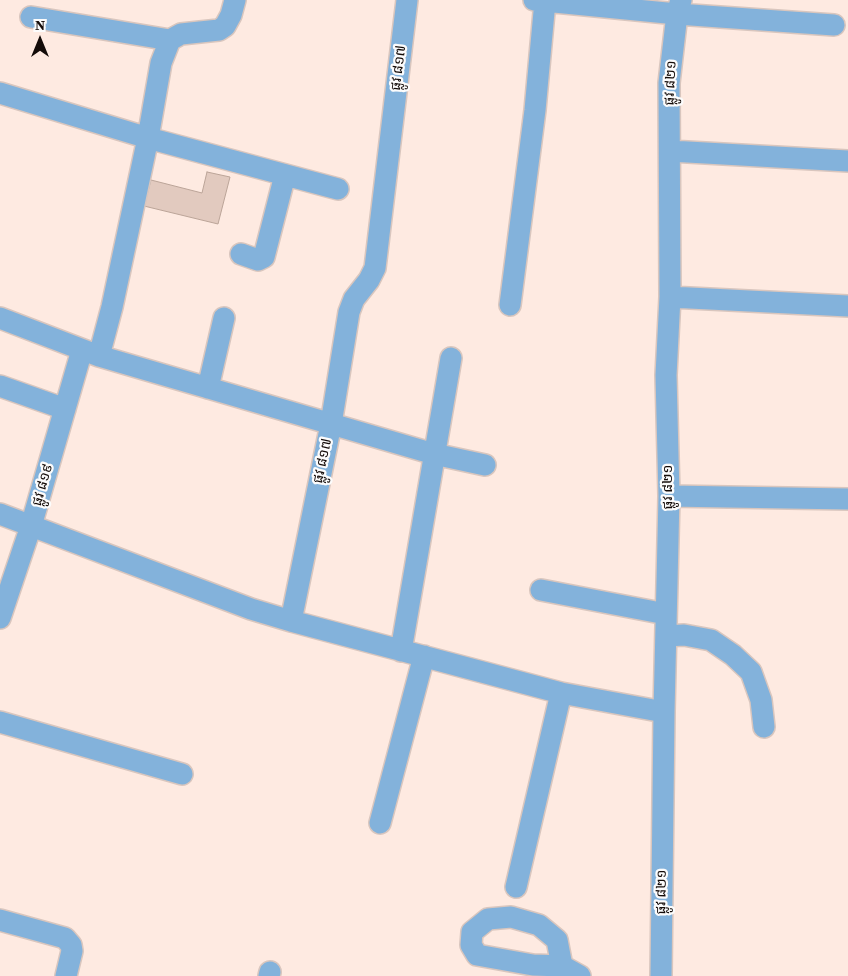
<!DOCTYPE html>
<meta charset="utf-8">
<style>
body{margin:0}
#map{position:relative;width:848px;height:976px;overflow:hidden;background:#feeae1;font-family:"Source Serif 4",serif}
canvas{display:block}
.north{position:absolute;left:15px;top:15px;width:50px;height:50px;-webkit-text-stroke:4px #fcfcfc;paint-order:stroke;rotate:0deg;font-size:14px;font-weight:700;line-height:20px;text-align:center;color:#140c09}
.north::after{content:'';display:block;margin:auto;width:18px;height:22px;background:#140c09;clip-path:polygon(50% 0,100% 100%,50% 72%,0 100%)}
</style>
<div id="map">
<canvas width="848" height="976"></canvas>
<div class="north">N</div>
</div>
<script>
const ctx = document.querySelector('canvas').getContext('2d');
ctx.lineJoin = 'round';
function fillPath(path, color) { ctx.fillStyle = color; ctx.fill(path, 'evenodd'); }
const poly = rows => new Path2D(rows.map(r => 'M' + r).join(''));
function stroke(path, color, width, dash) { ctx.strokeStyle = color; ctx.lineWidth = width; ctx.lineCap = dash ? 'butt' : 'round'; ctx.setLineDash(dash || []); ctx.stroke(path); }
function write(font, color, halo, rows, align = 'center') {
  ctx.font = font + ' "Source Serif 4","Noto Sans Khmer",serif'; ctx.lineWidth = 4.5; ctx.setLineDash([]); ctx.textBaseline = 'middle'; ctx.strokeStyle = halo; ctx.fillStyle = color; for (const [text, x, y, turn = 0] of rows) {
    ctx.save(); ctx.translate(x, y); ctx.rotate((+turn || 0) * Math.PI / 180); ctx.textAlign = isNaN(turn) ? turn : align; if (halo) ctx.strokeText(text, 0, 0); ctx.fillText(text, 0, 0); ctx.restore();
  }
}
const building = poly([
 [207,172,230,177,218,224,144,206,151,180,202,193,207,172]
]);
fillPath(building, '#e2cabf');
stroke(building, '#bba498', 1);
const minor = poly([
 [534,0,677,14,834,25],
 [31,17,170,40],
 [0,93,148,138,338,189],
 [670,151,848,161],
 [241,254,258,260,264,257,285,175],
 [670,297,848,306],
 [510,305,535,110,545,1],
 [0,318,99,356,434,454,485,465],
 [99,356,112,307,148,138,161,63,170,40,181,34,219,30,225,26,231,15,235,0],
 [0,386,65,409],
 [208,388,224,318],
 [669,496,848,499],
 [0,514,251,609,291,621,331,424,349,312,354,299,369,280,375,268,407,0],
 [541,590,666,614],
 [0,618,31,526,82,350],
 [291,621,561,693,664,712],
 [666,636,684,635,711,640,733,655,751,672,761,700,764,727],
 [401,651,451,358],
 [0,722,182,774],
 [380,823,424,656],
 [516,887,561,693],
 [0,920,65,938,71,945,72,951,66,976],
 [562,966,533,965,477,955,471,945,472,932,488,919,511,917,539,925,557,940,562,966,580,976],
 [269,976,270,972],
 [661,976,664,712,669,496,666,375,670,297,669,83,677,14,681,0]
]);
stroke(minor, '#d9c6be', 24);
stroke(minor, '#83b2db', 21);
write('14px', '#140c09', '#fcfcfc', [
 ["ផ្លូវ ៨១៧",399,68,-83],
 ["ផ្លូវ ៨២១",671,83,-87],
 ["ផ្លូវ ៨១៧",323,461,-78],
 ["ផ្លូវ ៨១៩",43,485,-74],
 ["ផ្លូវ ៨២១",668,487,-90],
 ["ផ្លូវ ៨២១",662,892,-89]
]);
</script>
